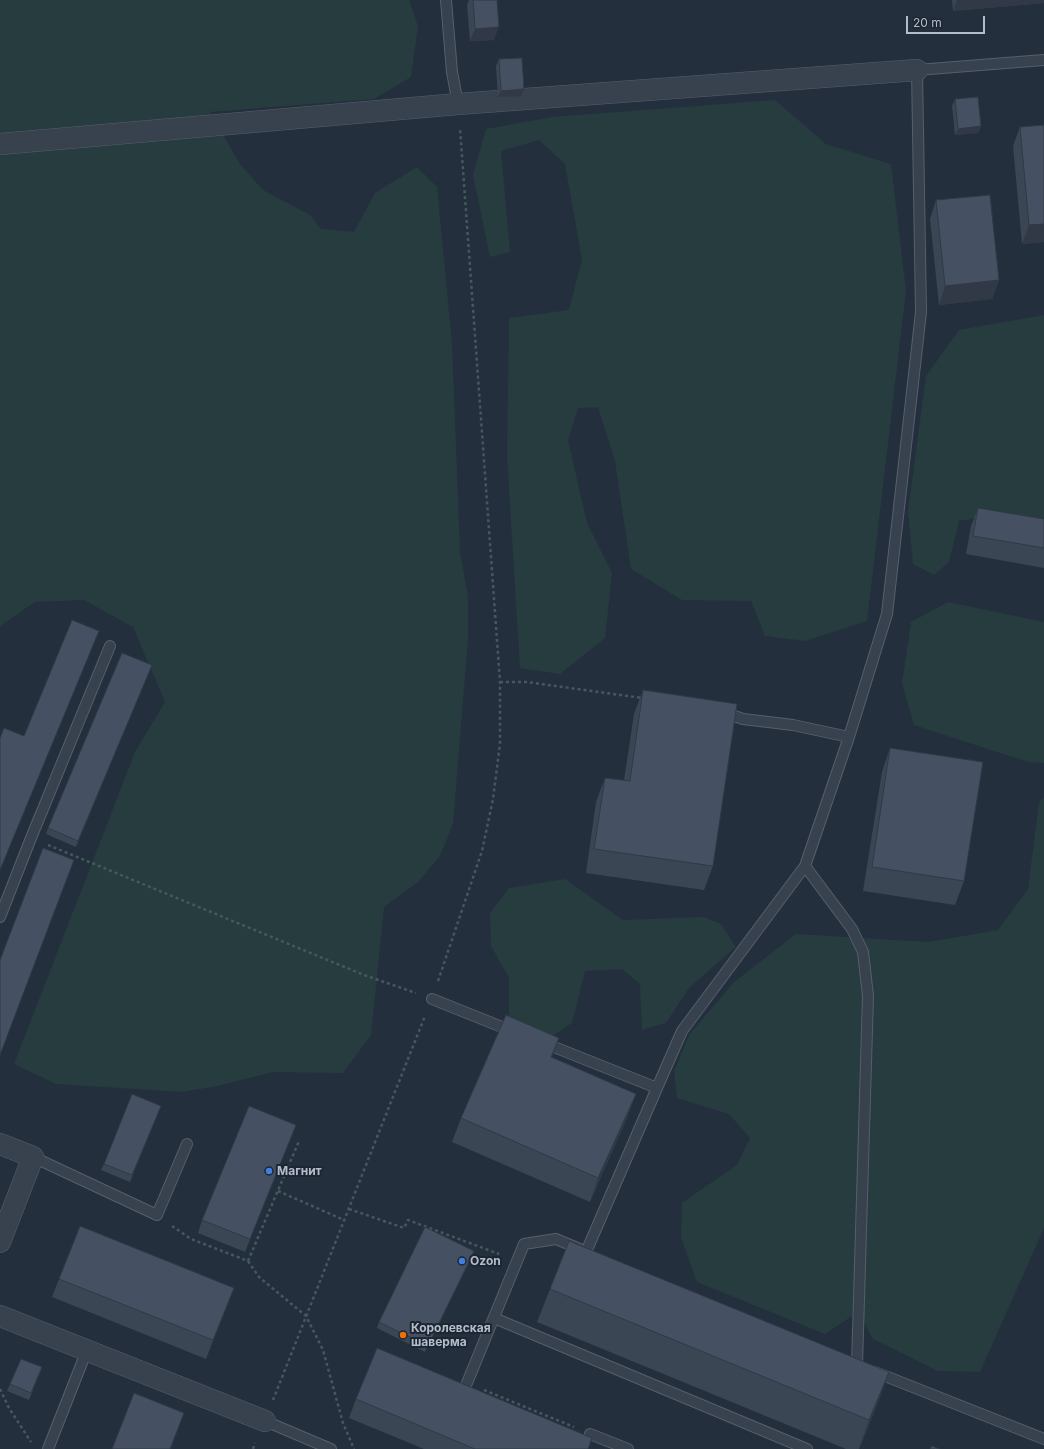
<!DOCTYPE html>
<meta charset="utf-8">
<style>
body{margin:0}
#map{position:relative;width:1044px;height:1449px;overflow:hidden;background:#242f3e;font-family:Inter,sans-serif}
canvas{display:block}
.scale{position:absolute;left:906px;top:16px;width:79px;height:18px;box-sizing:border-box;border:2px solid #b4bcc9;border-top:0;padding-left:5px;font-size:12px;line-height:14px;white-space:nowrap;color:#b4bcc9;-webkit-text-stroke:3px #1d2633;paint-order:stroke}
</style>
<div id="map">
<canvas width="1044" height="1449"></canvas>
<div class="scale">20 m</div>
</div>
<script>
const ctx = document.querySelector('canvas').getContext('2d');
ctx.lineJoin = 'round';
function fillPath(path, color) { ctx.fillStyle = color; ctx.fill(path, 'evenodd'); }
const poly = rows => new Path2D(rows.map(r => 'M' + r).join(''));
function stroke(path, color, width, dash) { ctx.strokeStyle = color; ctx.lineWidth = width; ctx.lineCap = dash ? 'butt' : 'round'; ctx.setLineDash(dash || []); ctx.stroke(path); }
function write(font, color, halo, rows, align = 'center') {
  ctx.font = font + ' Inter,sans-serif'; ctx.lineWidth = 4; ctx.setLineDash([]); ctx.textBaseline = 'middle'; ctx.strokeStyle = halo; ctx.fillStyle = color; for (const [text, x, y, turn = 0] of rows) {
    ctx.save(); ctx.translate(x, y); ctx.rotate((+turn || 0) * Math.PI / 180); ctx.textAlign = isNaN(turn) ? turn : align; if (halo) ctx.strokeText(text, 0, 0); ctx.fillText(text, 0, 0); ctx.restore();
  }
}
fillPath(poly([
 [0,0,409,0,418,26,411,77,374,99,210,112,240,164,263,190,310,215,321,229,354,232,375,193,417,167,437,187,452,343,460,552,468,596,468,639,453,824,440,856,418,882,384,907,371,1035,343,1073,273,1072,217,1086,182,1092,56,1084,14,1064,135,752,165,702,133,627,84,600,35,602,0,626],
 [775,100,826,144,891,164,906,291,867,621,805,641,765,636,751,601,682,600,631,569,615,461,598,407,578,408,568,440,587,523,612,573,605,638,560,674,520,668,507,456,509,318,569,310,582,260,565,164,539,140,501,151,510,252,490,257,473,175,486,129,552,117],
 [1044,315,1044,527,993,515,959,521,949,562,934,575,913,564,908,511,926,376,959,330],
 [948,602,1044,622,1044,763,1028,762,914,725,902,683,911,622],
 [1044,798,1044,1228,980,1372,938,1371,873,1339,858,1312,825,1334,697,1282,681,1238,682,1203,737,1165,750,1138,729,1114,677,1098,674,1071,689,1035,734,982,796,934,928,942,998,930,1028,889,1039,802],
 [565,879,623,920,704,917,721,924,736,947,689,988,666,1023,642,1030,640,984,622,969,585,971,572,1023,549,1038,509,1018,509,978,491,946,490,913,509,888]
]), '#263c3f');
const lane = poly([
 [446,0,452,72,458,104],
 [723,712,743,719,793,725,849,737],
 [805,866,852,929,863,952,868,996,857,1365],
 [0,917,31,838,110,646],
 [432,999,512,1031],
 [544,1043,657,1088,682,1031,805,866,849,737,887,614,921,312,917,70,1044,60],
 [33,1157,157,1215,187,1144],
 [586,1252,657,1088],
 [494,1318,807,1449],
 [875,1372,1044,1439],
 [467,1383,524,1244,556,1239,580,1249],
 [265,1421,331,1449],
 [590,1434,628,1449],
 [48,1449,87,1350]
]);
const street = poly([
 [0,144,458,104,917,70],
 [0,1144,33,1157,0,1242],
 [0,1316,265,1421]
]);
stroke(lane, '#565f6c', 12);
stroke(street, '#565f6c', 22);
stroke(poly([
 [500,682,527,682,642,698],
 [48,845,364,975,416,993],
 [438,981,482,851,493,799,500,744,500,682,460,128],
 [278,1191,344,1220],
 [349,1209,404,1228,408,1220,499,1254],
 [172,1226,191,1239,248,1261,299,1141],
 [248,1261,259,1277,306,1316,323,1350,343,1423,354,1449],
 [0,1389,9,1408,31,1442],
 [484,1390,574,1427],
 [273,1400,425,1016],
 [253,1449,255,1443]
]), '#44595c', 2.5, [3, 3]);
stroke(lane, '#38414e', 10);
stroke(street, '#38414e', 21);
fillPath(poly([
 [469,0,497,0,494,40,470,41,467,5],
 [952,0,1044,0,1044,3,953,11],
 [499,59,524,89,521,96,498,97,496,66],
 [955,99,981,126,978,133,955,135,952,106],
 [1020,127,1044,242,1022,244,1013,146],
 [936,200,999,280,992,299,939,305,930,219],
 [978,508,1044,519,1044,568,966,554,971,526],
 [149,672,76,847,46,834,48,828],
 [643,690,713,866,704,890,586,873,596,802,605,778,624,780,634,714],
 [890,748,964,881,955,905,863,891,882,772],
 [552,1057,636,1094,627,1118,590,1202,452,1142,461,1118],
 [161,1106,130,1182,101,1170,104,1164],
 [291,1137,245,1252,198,1233,202,1220],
 [472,1257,425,1352,377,1328,379,1322],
 [59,1279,227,1306,206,1359,52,1297],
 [550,1289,889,1372,877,1405,859,1449,846,1449,537,1322],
 [42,1367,29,1400,7,1391,10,1384],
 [356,1399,592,1438,588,1449,424,1449,349,1418]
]), '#3b4654');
fillPath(poly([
 [957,0,1044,0,1044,3,953,11],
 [499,27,494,40,470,41,475,29],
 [524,89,521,96,498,97,501,91],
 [981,126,978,133,955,135,958,129],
 [1044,224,1044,242,1022,244,1029,225],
 [999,280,992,299,939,305,945,286],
 [152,665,149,672,76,847,78,841],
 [559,1038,550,1062,551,1057],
 [636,1094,627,1118,590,1202,598,1178],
 [474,1251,472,1257,425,1352,428,1346],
 [234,1288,227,1306,206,1359,213,1340],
 [889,1372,877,1405,858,1449,869,1420],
 [184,1413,171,1449,170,1449]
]), '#303945');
const building = poly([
 [473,0,497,0,499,27,475,29,473,0],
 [522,58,524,89,501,91,499,59,522,58],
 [978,97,981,126,958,129,955,99,978,97],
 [1044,125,1044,224,1029,225,1020,127,1044,125],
 [990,195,999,280,945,286,936,200,990,195],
 [978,508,1044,519,1044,548,973,536,978,508],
 [72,620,99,631,0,870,0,738,4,728,24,736,72,620],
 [122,653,152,665,78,841,48,828,122,653],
 [643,690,737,704,713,866,594,849,605,778,630,781,643,690],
 [890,748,983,762,964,881,872,867,890,748],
 [43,848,74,860,0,1055,0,960,43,848],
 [506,1015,559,1038,551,1057,636,1094,598,1178,461,1118,506,1015],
 [132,1094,161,1106,132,1175,104,1164,132,1094],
 [249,1106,296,1125,250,1239,202,1220,249,1106],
 [80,1226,234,1288,213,1340,59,1279,80,1226],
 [425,1227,474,1251,428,1346,379,1322,425,1227],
 [569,1241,889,1372,869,1420,550,1289,569,1241],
 [377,1348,592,1438,588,1449,475,1449,356,1399,377,1348],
 [21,1359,42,1367,31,1393,10,1384,21,1359],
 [134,1393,184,1413,170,1449,112,1449,134,1393],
 [932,1446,940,1449,930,1449,932,1446]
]);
fillPath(building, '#455162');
stroke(building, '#303945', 1);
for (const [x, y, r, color] of [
 [269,1171,4,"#3f7fe0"],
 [462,1261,4,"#3f7fe0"],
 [403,1335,4,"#e8710a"]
]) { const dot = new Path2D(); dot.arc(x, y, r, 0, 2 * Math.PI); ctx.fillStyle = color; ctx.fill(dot); stroke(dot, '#1d2633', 1.5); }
write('bold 12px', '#b4bcc9', '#1d2633', [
 ["Магнит",277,1171],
 ["Ozon",470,1261],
 ["Королевская",411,1328],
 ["шаверма",411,1342]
], 'left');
</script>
